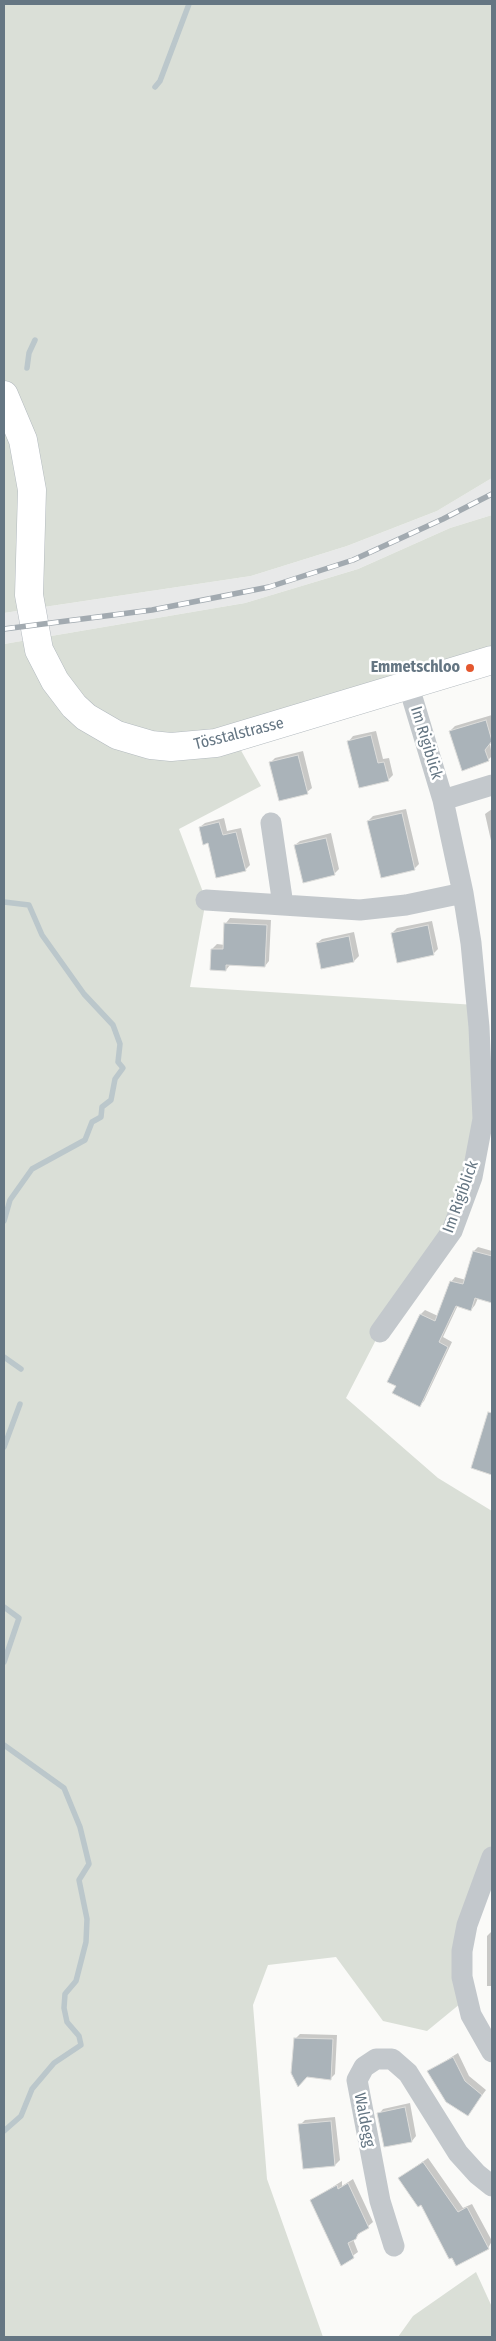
<!DOCTYPE html>
<meta charset="utf-8">
<style>
body{margin:0}
#map{position:relative;width:496px;height:2341px;overflow:hidden;background:#fafaf8;font-family:"Fira Sans Condensed",sans-serif}
canvas{display:block}
.frame{position:absolute;inset:0;border:5px solid #657683;pointer-events:none}
</style>
<div id="map">
<canvas width="496" height="2341"></canvas>
<div class="frame"></div>
</div>
<script>
const ctx = document.querySelector('canvas').getContext('2d');
ctx.lineJoin = 'round';
function fillPath(path, color) { ctx.fillStyle = color; ctx.fill(path, 'evenodd'); }
const poly = rows => new Path2D(rows.map(r => 'M' + r).join(''));
function stroke(path, color, width, dash) { ctx.strokeStyle = color; ctx.lineWidth = width; ctx.lineCap = dash ? 'butt' : 'round'; ctx.setLineDash(dash || []); ctx.stroke(path); }
function write(font, color, halo, rows, align = 'center') {
  ctx.font = font + ' "Fira Sans Condensed",sans-serif'; ctx.lineWidth = 5; ctx.setLineDash([]); ctx.textBaseline = 'middle'; ctx.strokeStyle = halo; ctx.fillStyle = color; for (const [text, x, y, turn = 0] of rows) {
    ctx.save(); ctx.translate(x, y); ctx.rotate((+turn || 0) * Math.PI / 180); ctx.textAlign = isNaN(turn) ? turn : align; if (halo) ctx.strokeText(text, 0, 0); ctx.fillText(text, 0, 0); ctx.restore();
  }
}
fillPath(poly([
 [492,478,492,515,450,528,358,569,245,603,4,644,4,613,251,576,347,546,437,511]
]), '#e8e9e9');
fillPath(poly([
 [4,4,492,4,492,478,437,511,347,546,251,576,4,613],
 [492,515,492,660,234,738,261,786,179,829,206,900,190,987,476,1005,472,1177,380,1332,346,1398,438,1478,492,1511,492,1857,467,1925,466,1999,427,2031,383,2021,336,1957,268,1965,253,2005,267,2179,323,2337,4,2337,4,644,245,603,358,569,450,528],
 [476,2272,492,2307,492,2337,398,2337,413,2316]
]), '#dadfd7');
fillPath(poly([
 [492,715,492,740,490,744,492,756,488,760,450,731,455,726],
 [376,731,383,759,389,758,393,775,388,780,349,741,353,736],
 [303,751,312,788,307,792,270,763,275,758],
 [406,809,419,864,414,869,368,821,373,816],
 [492,809,492,845,485,814],
 [224,818,227,831,241,828,250,865,245,870,209,842,200,827,205,823],
 [331,833,339,869,334,874,295,845,300,841],
 [230,918,271,920,269,961,265,966,230,965,226,970,212,949,217,944,225,945,226,923],
 [432,921,438,949,433,954,392,933,397,928],
 [354,932,359,956,354,961,322,968,317,943,322,939],
 [478,1247,492,1251,492,1302,478,1298,475,1305,471,1310,458,1305,443,1337,452,1342,424,1401,420,1405,421,1314,425,1310,438,1316,451,1282,455,1277,466,1280,474,1251],
 [490,1422,492,1422,492,1474,473,1468],
 [492,1931,492,1986,487,1986,487,1936],
 [300,2034,337,2035,335,2074,330,2079,295,2039],
 [458,2053,469,2076,486,2090,468,2114,429,2071],
 [410,2103,416,2136,412,2141,379,2114,383,2109],
 [335,2117,340,2160,335,2165,304,2168,300,2125,305,2120],
 [428,2158,463,2208,472,2204,492,2241,488,2248,421,2203,405,2174],
 [353,2179,373,2222,353,2239,358,2252,341,2264,312,2200,342,2181,342,2186]
]), '#0003');
stroke(poly([
 [155,87,160,81,189,4],
 [27,368,29,353,35,340],
 [4,902,29,905,42,935,84,994,113,1025,120,1044,118,1062,123,1068,115,1079,111,1100,102,1107,101,1117,92,1122,85,1140,32,1169,10,1200,4,1221],
 [4,1357,21,1369],
 [4,1447,20,1404],
 [4,1607,19,1618,4,1662],
 [4,1745,64,1788,80,1827,89,1864,79,1880,87,1919,86,1942,76,1981,65,1994,64,2008,67,2022,79,2036,81,2045,54,2063,32,2089,21,2116,4,2131]
]), '#bbc7cb', 5.5);
const building = poly([
 [486,720,492,741,485,750,489,761,462,771,449,731,486,720],
 [371,735,378,763,384,762,389,781,359,788,347,741,371,735],
 [298,755,308,794,279,801,269,762,298,755],
 [402,813,415,870,381,878,367,821,402,813],
 [219,822,223,835,236,832,246,871,216,878,208,843,203,845,199,827,219,822],
 [326,838,335,875,303,883,294,845,326,838],
 [224,923,267,925,265,967,226,965,226,971,210,970,211,949,223,949,224,923],
 [428,925,434,955,397,963,391,933,428,925],
 [349,936,354,962,321,969,316,943,349,936],
 [473,1251,492,1256,492,1303,475,1298,471,1311,456,1306,439,1342,448,1347,420,1407,392,1393,396,1386,387,1382,420,1314,435,1321,450,1281,463,1284,473,1251],
 [488,1412,492,1413,492,1475,471,1468,488,1412],
 [294,2038,333,2039,331,2080,307,2077,298,2087,291,2073,294,2038],
 [453,2057,465,2081,482,2095,468,2116,446,2102,427,2071,453,2057],
 [405,2107,412,2142,384,2147,377,2113,405,2107],
 [331,2121,335,2166,303,2169,298,2124,331,2121],
 [423,2162,458,2212,467,2207,489,2249,456,2266,452,2258,449,2259,421,2205,418,2207,398,2178,423,2162],
 [348,2183,369,2228,358,2234,356,2239,348,2243,354,2258,341,2266,310,2200,337,2185,338,2189,348,2183]
]);
fillPath(building, '#aab3b9');
stroke(building, '#dcdcda', 1);
const secondary = poly([
 [4,395,23,440,32,490,29,595,39,650,55,681,74,706,86,717,117,735,151,745,171,747,216,743,492,660]
]);
stroke(secondary, '#b3babf', 29);
stroke(poly([
 [443,800,492,785],
 [271,823,283,905],
 [206,900,360,910,406,905,463,893],
 [380,1332,452,1231,472,1177,483,1119,479,1027,471,943,463,893,443,800,409,687],
 [492,1857,467,1925,462,1951,462,1977,471,2015,492,2052],
 [394,2246,380,2201,357,2080,364,2067,376,2059,392,2059,408,2073,458,2153,477,2174,492,2186]
]), '#c3c8cc', 21);
stroke(secondary, '#fff', 28);
const rail = poly([
 [4,629,152,610,269,587,353,560,443,519,492,494]
]);
stroke(rail, '#a2aab0', 5.5);
stroke(rail, '#fff', 4, [11]);
for (const [x, y, r, color] of [
 [470,668,5,"#e4572e"]
]) { const dot = new Path2D(); dot.arc(x, y, r, 0, 2 * Math.PI); ctx.fillStyle = color; ctx.fill(dot); stroke(dot, '#fff', 2); }
write('bold 16px', '#657683', '#fff', [
 ["Emmetschloo",460,668]
], 'right');
write('16px', '#657683', '#fff', [
 ["Tösstalstrasse",239,734,-14],
 ["Im Rigiblick",426,743,73],
 ["Im Rigiblick",461,1197,-70],
 ["Waldegg",364,2120,79]
]);
</script>
